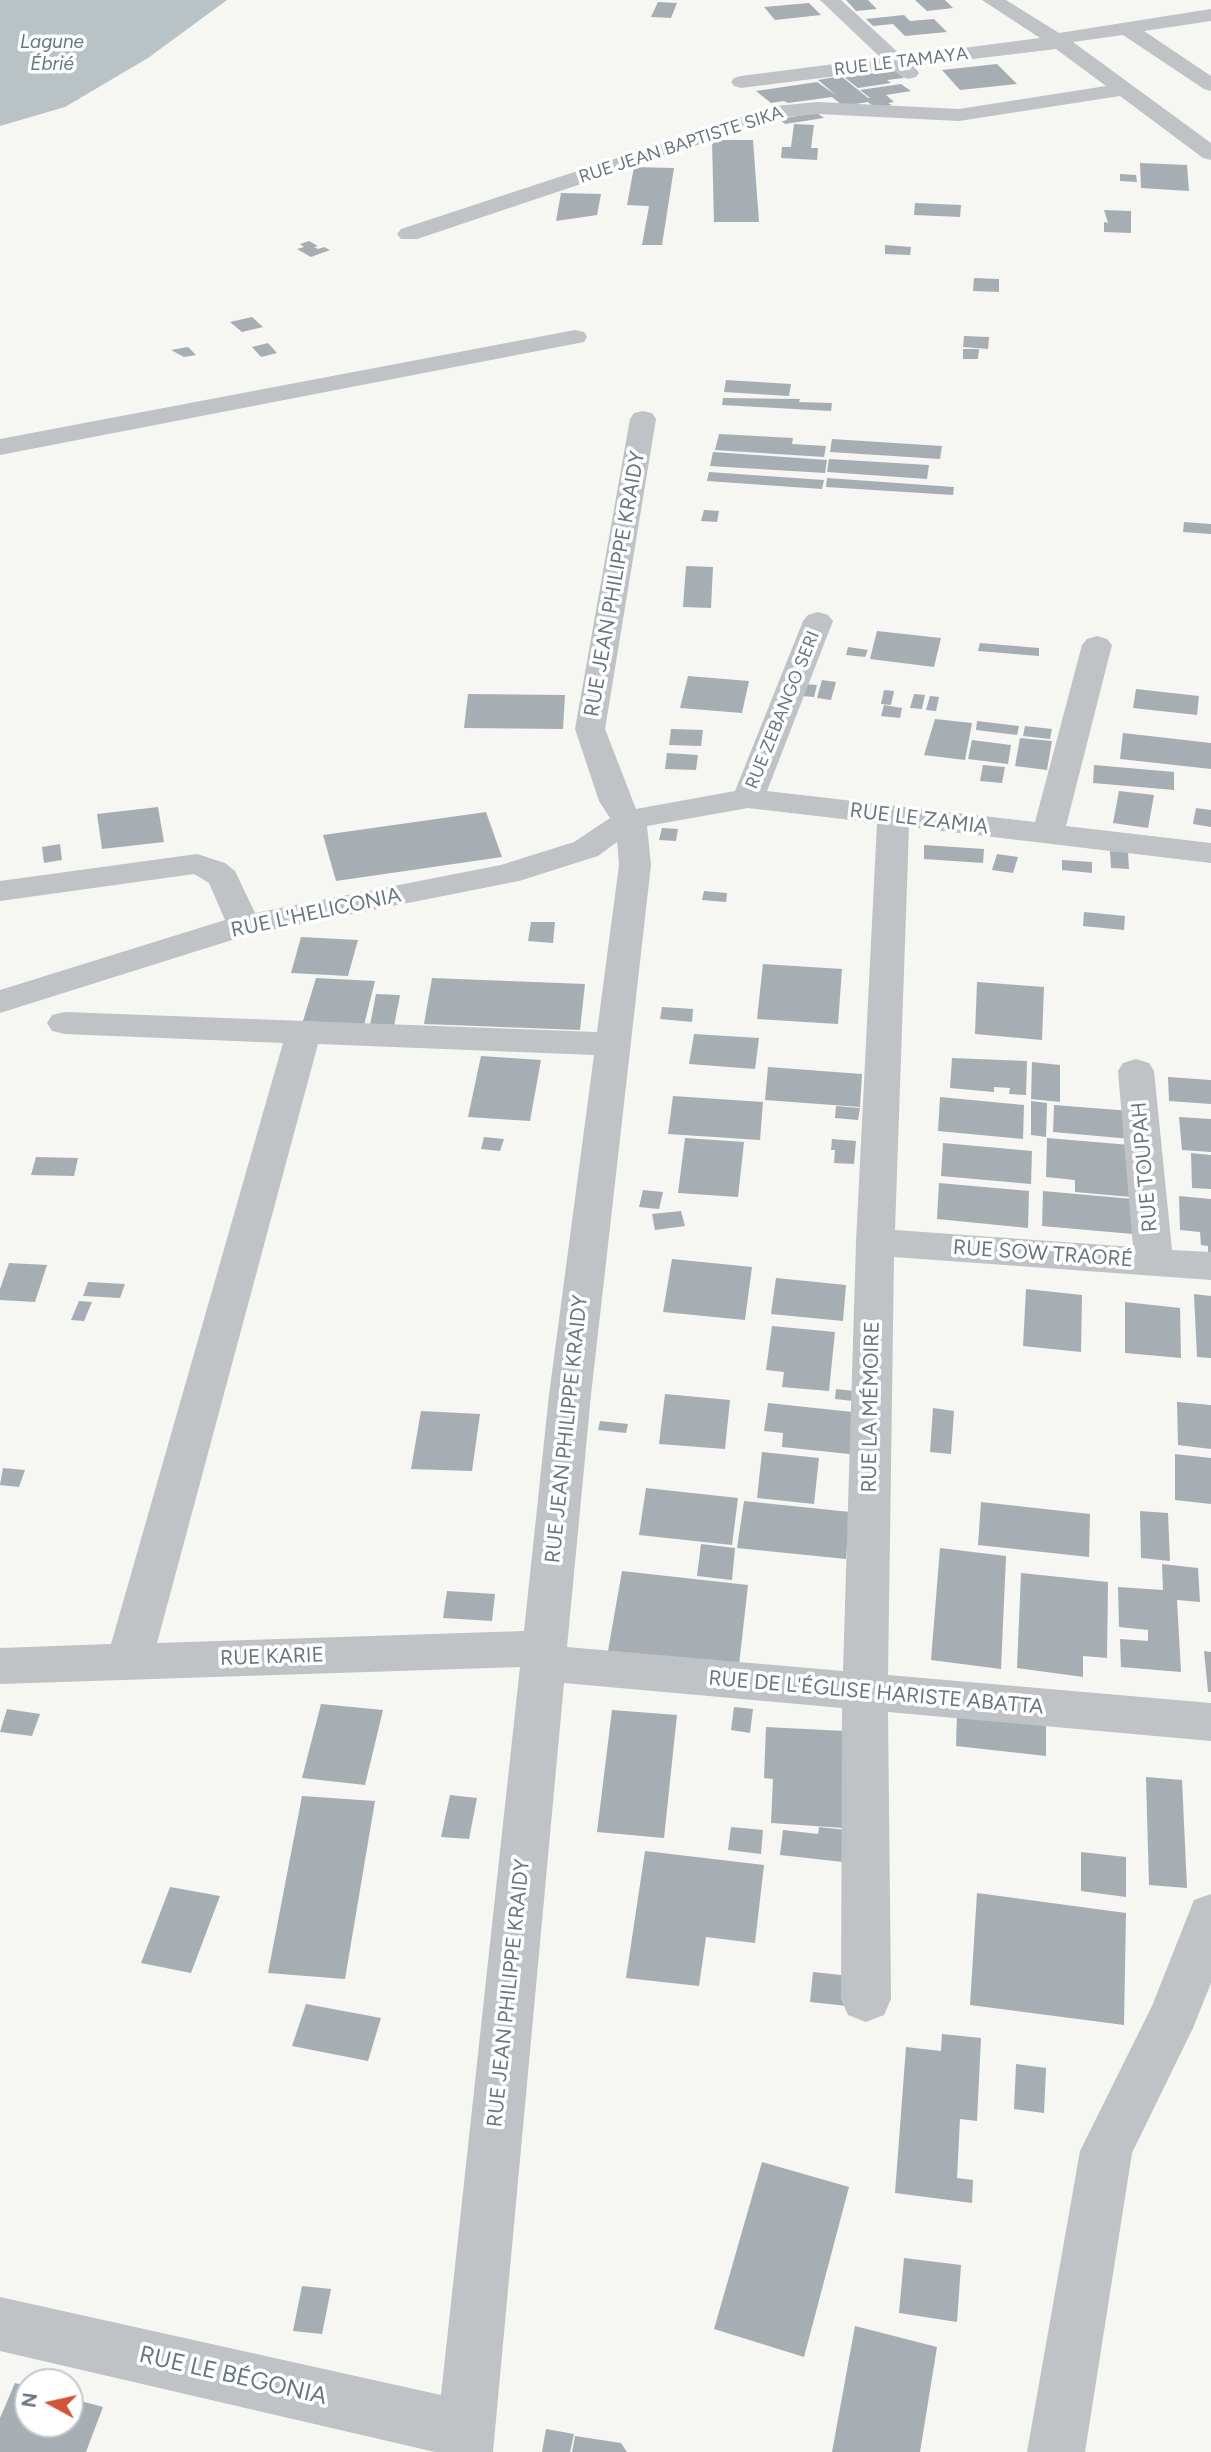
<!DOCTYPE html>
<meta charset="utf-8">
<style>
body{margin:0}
#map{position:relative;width:1211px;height:2452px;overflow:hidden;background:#f6f6f3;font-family:Figtree,sans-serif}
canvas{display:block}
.north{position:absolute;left:14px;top:2368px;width:70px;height:70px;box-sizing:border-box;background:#fff;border:2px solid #c3c9cd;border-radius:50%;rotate:278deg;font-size:19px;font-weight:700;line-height:28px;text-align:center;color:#687781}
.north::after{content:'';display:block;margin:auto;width:24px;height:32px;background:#d15638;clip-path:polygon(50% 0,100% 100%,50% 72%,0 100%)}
</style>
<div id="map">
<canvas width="1211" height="2452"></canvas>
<div class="north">N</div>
</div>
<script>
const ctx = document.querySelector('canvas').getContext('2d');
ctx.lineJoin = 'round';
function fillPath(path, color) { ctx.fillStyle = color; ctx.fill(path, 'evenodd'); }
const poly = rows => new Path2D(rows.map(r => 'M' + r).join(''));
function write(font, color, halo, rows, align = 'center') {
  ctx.font = font + ' Figtree,sans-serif'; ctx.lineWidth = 7; ctx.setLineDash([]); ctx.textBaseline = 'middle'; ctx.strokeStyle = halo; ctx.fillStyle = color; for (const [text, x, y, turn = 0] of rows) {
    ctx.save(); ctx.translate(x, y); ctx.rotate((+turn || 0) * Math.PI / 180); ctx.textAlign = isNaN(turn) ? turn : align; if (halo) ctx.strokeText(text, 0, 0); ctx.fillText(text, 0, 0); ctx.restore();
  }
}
fillPath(poly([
 [0,0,227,0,148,58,65,107,0,126]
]), '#b9c3c6');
fillPath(poly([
 [846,0,868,0,877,9,856,11],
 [915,0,945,0,953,8,927,11],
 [658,2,677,3,671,18,651,17],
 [809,3,821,15,775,20,764,7],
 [904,15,910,21,934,19,947,32,905,36,893,24,873,26,866,19],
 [997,64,1017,84,960,90,942,70],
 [894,70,904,78,887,80,891,83,858,88,844,77],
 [841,76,868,98,870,98,860,90,901,84,911,91,886,95,894,102,888,103,892,105,875,108,868,102,843,106,832,97,788,103,784,101,771,103,756,91,817,82,837,96,818,80],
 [817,113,824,118,785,124,779,119],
 [794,124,814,125,811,148,818,148,817,160,781,158,782,147,791,147],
 [712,140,753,140,759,222,714,222],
 [1140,163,1187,165,1189,191,1141,188],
 [634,167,674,168,662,245,642,245,649,206,627,205],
 [1120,174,1136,175,1137,182,1120,181],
 [561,193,601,194,597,215,556,221],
 [915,203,961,205,960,217,914,215],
 [1104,210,1131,211,1131,233,1104,232,1104,222,1108,223],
 [309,241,318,246,314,247,318,249,324,247,330,250,311,257,297,249,304,247,300,244],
 [885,245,911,247,910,255,885,254],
 [974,278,999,279,999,292,973,291],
 [252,317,263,327,242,332,230,322],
 [964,336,989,337,988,349,963,347],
 [268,343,277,353,261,357,252,347],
 [188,347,196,355,184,357,171,350],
 [963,349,979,349,978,359,963,359],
 [726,380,791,384,789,396,724,392],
 [723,398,800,399,799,402,832,403,831,411,722,405],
 [719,434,793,438,792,444,826,446,824,457,715,450],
 [832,439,942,446,940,459,830,452],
 [713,452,827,460,825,473,710,466],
 [829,459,929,465,927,479,827,472],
 [709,472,824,480,822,489,707,481],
 [827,478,954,487,953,495,826,487],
 [704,510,719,511,717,522,701,521],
 [1184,522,1211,524,1211,534,1183,532],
 [686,566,713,567,711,608,683,607],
 [877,631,941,638,934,667,870,659],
 [980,643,1039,648,1039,656,978,651],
 [848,647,868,650,865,657,846,655],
 [688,676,749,681,742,713,680,708],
 [822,680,836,682,831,700,817,698],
 [805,684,817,685,814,697,802,696],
 [1136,689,1199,696,1197,715,1133,708],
 [884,690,894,691,891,705,881,704],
 [468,694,565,695,563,729,464,728],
 [914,694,925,695,922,709,910,708],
 [930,696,939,697,936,711,926,710],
 [884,705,902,708,900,718,881,716],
 [935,719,972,723,965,760,924,755],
 [977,721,1019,726,1017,735,976,730],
 [1025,726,1052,729,1050,739,1023,736],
 [671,729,703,730,701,746,669,745],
 [1123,733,1211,743,1211,769,1120,759],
 [1020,738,1052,741,1047,770,1015,766],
 [972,740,1011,745,1008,764,968,759],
 [667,753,698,755,696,770,665,769],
 [983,765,1005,767,1002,783,980,781],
 [1094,765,1174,772,1174,790,1093,783],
 [1119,791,1154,795,1148,828,1113,823],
 [158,807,164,842,102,849,97,814],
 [1196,808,1211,810,1211,827,1193,824],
 [486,812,502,857,336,881,323,835],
 [662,828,678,829,676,841,659,840],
 [60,844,62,860,44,863,42,847],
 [924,845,984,849,983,863,924,859],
 [1110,851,1128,852,1129,869,1111,868],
 [997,854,1018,857,1013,873,992,870],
 [1062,860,1092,862,1092,873,1062,870],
 [704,891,727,893,726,902,702,900],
 [1084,912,1125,916,1124,930,1083,926],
 [531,922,555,922,553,943,528,941],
 [301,937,358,940,348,976,291,973],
 [763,964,842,969,838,1024,757,1019],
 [316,978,375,981,364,1025,303,1021],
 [432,978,585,984,580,1030,424,1024],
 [977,982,1044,987,1042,1040,975,1034],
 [376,994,400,995,394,1026,370,1025],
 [662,1007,693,1009,692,1022,660,1019],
 [694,1034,759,1038,755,1069,689,1064],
 [481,1056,541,1060,530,1121,468,1117],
 [952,1058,1027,1061,1026,1095,1009,1094,1010,1088,994,1087,994,1092,950,1088],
 [1032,1062,1060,1065,1060,1102,1031,1099],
 [768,1067,862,1074,860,1107,765,1100],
 [1168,1077,1211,1080,1211,1104,1169,1101],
 [673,1096,763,1102,760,1140,668,1134],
 [940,1097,1024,1105,1023,1139,938,1131],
 [1031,1101,1047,1103,1046,1137,1031,1135],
 [1054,1105,1131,1111,1131,1139,1053,1132],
 [836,1106,860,1108,858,1120,835,1118],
 [1179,1117,1211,1119,1211,1152,1182,1150],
 [484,1137,504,1139,500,1151,481,1149],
 [685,1138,744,1142,738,1197,678,1193],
 [1047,1138,1130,1145,1131,1197,1075,1192,1075,1180,1046,1177],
 [832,1139,856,1141,854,1164,834,1163,835,1150,831,1150],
 [943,1143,1032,1151,1031,1184,941,1176],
 [1191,1153,1211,1155,1211,1189,1192,1188],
 [36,1157,78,1158,74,1176,31,1175],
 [939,1183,1029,1191,1028,1228,937,1219],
 [643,1190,663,1192,659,1209,639,1207],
 [1043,1191,1144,1200,1144,1235,1042,1226],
 [1179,1196,1211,1199,1211,1255,1208,1255,1208,1246,1201,1245,1200,1232,1180,1230],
 [681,1211,685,1226,655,1230,652,1214],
 [672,1259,752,1267,745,1320,663,1312],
 [9,1263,47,1265,35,1302,0,1300,0,1289],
 [776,1278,846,1285,843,1321,771,1314],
 [88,1282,125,1284,120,1298,83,1296],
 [1026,1289,1082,1295,1081,1352,1023,1346],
 [1194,1294,1211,1296,1211,1358,1197,1357],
 [79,1301,92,1302,84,1321,71,1320],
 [1125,1302,1180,1308,1181,1358,1125,1353],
 [772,1326,835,1332,829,1391,782,1387,784,1372,766,1370],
 [836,1389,863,1392,862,1402,835,1399],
 [665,1394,730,1400,725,1449,659,1444],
 [1177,1402,1211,1405,1211,1449,1178,1445],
 [768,1403,862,1413,859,1455,782,1447,783,1433,764,1431],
 [933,1408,954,1411,951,1454,930,1452],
 [421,1411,480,1414,472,1471,411,1469],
 [600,1421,628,1424,626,1433,598,1430],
 [762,1452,819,1458,814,1504,757,1498],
 [1175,1454,1211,1458,1211,1504,1175,1500],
 [3,1468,25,1470,19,1487,0,1485],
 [646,1488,738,1498,732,1545,639,1535],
 [744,1501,850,1512,846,1559,737,1548],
 [981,1502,1090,1514,1089,1557,978,1545],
 [1140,1511,1168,1513,1170,1561,1141,1558],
 [701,1544,735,1548,732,1580,697,1576],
 [940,1548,1006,1556,1001,1669,931,1660],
 [1162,1564,1198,1568,1200,1602,1177,1600,1181,1672,1121,1667,1120,1639,1148,1641,1148,1630,1119,1627,1118,1587,1163,1590],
 [622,1571,748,1585,739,1665,608,1651],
 [1021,1573,1108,1582,1107,1658,1083,1656,1083,1677,1017,1668],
 [447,1591,495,1594,492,1621,443,1618],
 [1204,1651,1211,1652,1211,1692,1208,1692],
 [321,1704,383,1710,365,1785,302,1778],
 [734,1707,753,1709,750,1733,731,1730],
 [7,1709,40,1714,32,1736,0,1732],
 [612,1710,677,1715,664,1838,597,1832],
 [957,1711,1046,1721,1046,1756,956,1746],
 [766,1727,845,1731,844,1828,771,1823,773,1779,764,1778],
 [1146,1777,1182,1780,1187,1888,1149,1885],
 [450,1795,477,1798,469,1839,441,1837],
 [302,1796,375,1801,345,1979,268,1973],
 [731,1827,763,1830,761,1854,728,1850],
 [819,1827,864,1832,861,1864,780,1855,783,1830,818,1834],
 [645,1851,764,1865,755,1943,706,1937,699,1986,626,1978],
 [1081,1852,1126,1857,1126,1897,1081,1891],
 [170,1887,220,1896,191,1973,141,1963],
 [977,1893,1126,1913,1124,2025,970,2005],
 [813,1972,859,1977,857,2007,810,2002],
 [306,2004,381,2018,368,2061,292,2046],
 [942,2034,981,2038,977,2121,960,2119,957,2178,973,2180,972,2203,895,2193,906,2047,941,2051],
 [1016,2064,1046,2068,1044,2113,1014,2109],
 [762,2162,849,2187,804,2357,714,2329],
 [904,2258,961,2265,957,2322,899,2313],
 [302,2286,331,2289,322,2334,293,2331],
 [855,2326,937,2347,920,2452,832,2452],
 [15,2383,28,2386,28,2424,70,2424,70,2398,103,2407,86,2452,0,2452,0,2418],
 [546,2429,574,2434,570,2452,542,2452],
 [575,2436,621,2443,627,2452,572,2452]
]), '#a7aeb3');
fillPath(poly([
 [820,0,841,0,902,56,1040,38,982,0,1006,0,1059,33,1211,9,1211,21,1144,31,1211,76,1211,91,1204,89,1123,35,1073,42,1211,143,1211,160,1203,158,1120,96,959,121,818,114,778,118,417,239,401,239,397,234,401,229,775,106,818,102,959,109,1106,86,1056,49,914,66,919,73,916,77,909,79,902,77,893,69,741,88,734,86,731,82,734,78,741,76,881,58,820,0],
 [575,330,584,332,587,337,584,342,0,455,0,439,575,330],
 [643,411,652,413,656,419,605,729,636,809,735,791,803,621,808,615,818,612,828,615,833,621,767,791,1035,822,1082,645,1087,639,1097,636,1107,639,1112,645,1066,826,1211,843,1211,863,909,827,895,1230,1133,1247,1118,1071,1123,1063,1136,1059,1149,1063,1154,1071,1172,1250,1211,1252,1211,1280,894,1257,888,1675,1211,1703,1211,1741,888,1712,891,1999,884,2015,866,2022,848,2015,841,1999,842,1708,564,1683,493,2452,435,2452,0,2351,0,2297,441,2395,520,1667,0,1684,0,1648,111,1644,283,1043,65,1034,52,1031,47,1023,52,1015,65,1012,597,1032,619,865,617,842,598,856,519,881,251,934,0,1013,0,990,225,920,209,883,194,874,0,901,0,881,197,854,225,863,235,871,255,913,501,865,574,842,610,818,599,801,575,729,630,419,634,413,643,411],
 [748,808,877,823,856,1242,843,1671,567,1647,591,1395,651,865,647,826,748,808],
 [318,1044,594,1055,549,1395,524,1631,157,1643,318,1044],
 [1211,1894,1211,1983,1193,2028,1132,2153,1085,2452,1027,2452,1080,2151,1152,2006,1194,1900,1211,1894]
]), '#bfc3c6');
write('18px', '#687781', '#fff', [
 ["RUE LE TAMAYA",901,62,-7],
 ["RUE JEAN BAPTISTE SIKA",681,145,-18],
 ["RUE ZEBANGO SERI",783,710,-68]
]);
write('italic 19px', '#63777d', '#fff', [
 ["Lagune",52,42],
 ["Ébrié",52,64]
]);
write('21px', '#687781', '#fff', [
 ["RUE JEAN PHILIPPE KRAIDY",615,584,-80],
 ["RUE LE ZAMIA",919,819,7],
 ["RUE L'HELICONIA",316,913,-12],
 ["RUE TOUPAH",1145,1167,-95],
 ["RUE SOW TRAORÉ",1043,1254,4],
 ["RUE LA MÉMOIRE",871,1407,-89],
 ["RUE JEAN PHILIPPE KRAIDY",567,1429,-84],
 ["RUE KARIE",272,1657,-2],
 ["RUE DE L'ÉGLISE HARISTE ABATTA",876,1693,5],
 ["RUE JEAN PHILIPPE KRAIDY",509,1993,-84]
]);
write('24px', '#687781', '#fff', [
 ["RUE LE BÉGONIA",233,2376,13]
]);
</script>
